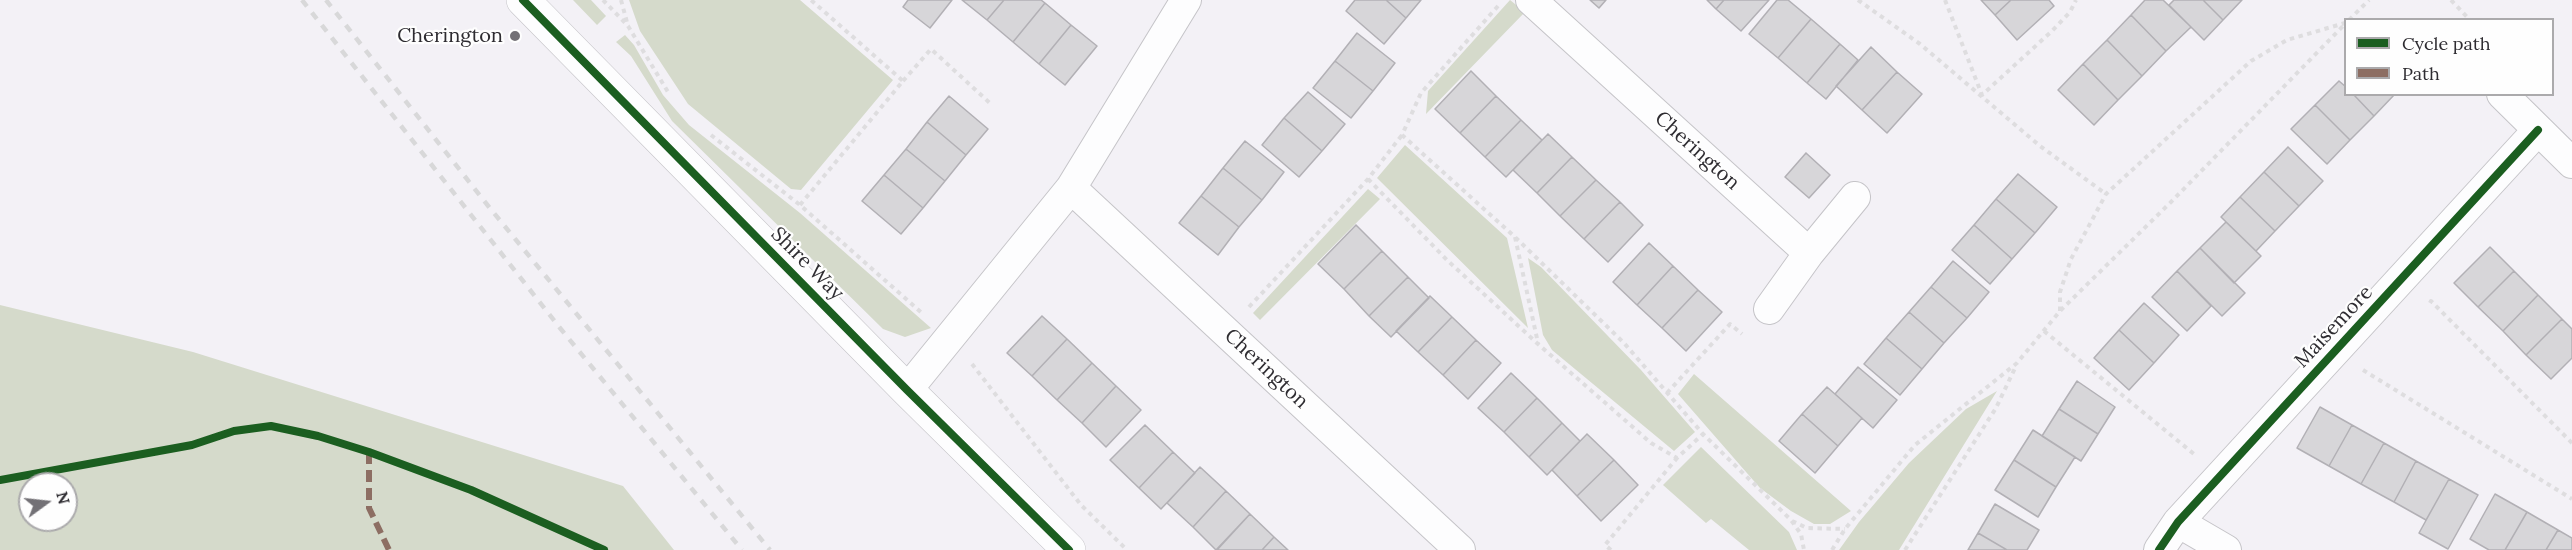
<!DOCTYPE html>
<style>
body{margin:0}
#map{position:relative;width:2572px;height:550px;overflow:hidden;background:#f3f1f6;font-family:Lora,serif}
canvas{display:block}
.legend{position:absolute;left:2344px;top:18px;width:210px;height:78px;box-sizing:border-box;background:#fefefe;border:2px solid #abaaac;margin:0;padding:8px 10px;list-style:none;font-size:18px;color:#2e2c31}
.legend li{display:flex;align-items:center;gap:12px;height:30px}
.legend b{width:30px;border:2px solid #abaaac}
.north{position:absolute;left:18px;top:472px;width:60px;height:60px;box-sizing:border-box;background:#fefefe;border:2px solid #abaaac;border-radius:50%;rotate:75deg;font-size:16px;font-weight:700;line-height:24px;text-align:center;color:#2e2c31}
.north::after{content:'';display:block;margin:auto;width:21px;height:27px;background:#737176;clip-path:polygon(50% 0,100% 100%,50% 72%,0 100%)}
</style>
<div id="map">
<canvas width="2572" height="550"></canvas>
<ul class="legend">
<li><b style="height:8px;background:#1b5e20"></b>Cycle path</li>
<li><b style="height:8px;background:#8d6e63"></b>Path</li>
</ul>
<div class="north">N</div>
</div>
<script>
const ctx = document.querySelector('canvas').getContext('2d');
ctx.lineJoin = 'round';
function fillPath(path, color) { ctx.fillStyle = color; ctx.fill(path, 'evenodd'); }
const poly = rows => new Path2D(rows.map(r => 'M' + r).join(''));
function stroke(path, color, width, dash) { ctx.strokeStyle = color; ctx.lineWidth = width; ctx.lineCap = dash ? 'butt' : 'round'; ctx.setLineDash(dash || []); ctx.stroke(path); }
function write(font, color, halo, rows, align = 'center') {
  ctx.font = font + ' Lora,serif'; ctx.lineWidth = 4.5; ctx.setLineDash([]); ctx.textBaseline = 'middle'; ctx.strokeStyle = halo; ctx.fillStyle = color; for (const [text, x, y, turn = 0] of rows) {
    ctx.save(); ctx.translate(x, y); ctx.rotate((+turn || 0) * Math.PI / 180); ctx.textAlign = isNaN(turn) ? turn : align; if (halo) ctx.strokeText(text, 0, 0); ctx.fillText(text, 0, 0); ctx.restore();
  }
}
fillPath(poly([
 [573,0,591,0,606,16,597,25],
 [629,0,800,0,893,80,801,190,791,189,688,104,640,31],
 [1510,0,1525,12,1426,114,1428,91],
 [625,35,634,45,663,95,689,125,800,213,931,328,905,337,883,329,672,121,631,56,616,42],
 [1405,145,1507,238,1528,328,1377,178],
 [1368,189,1380,199,1260,320,1253,313],
 [1528,258,1541,267,1641,370,1695,432,1674,451,1552,350,1543,335],
 [0,305,193,352,623,486,674,550,0,550],
 [30,484,66,484,66,520,30,520],
 [1694,374,1851,511,1830,524,1814,524,1791,511,1760,488,1678,394],
 [1997,391,1899,550,1839,550,1859,522,1909,463,1966,409],
 [1701,447,1789,532,1797,550,1749,550,1711,519,1706,523,1663,485]
]), '#d5dacb');
const building = poly([
 [908,0,952,0,930,28,903,7,908,0],
 [962,0,1004,0,987,20,962,0],
 [1004,0,1041,0,1045,3,1013,42,987,20,1004,0],
 [1355,0,1386,0,1406,18,1384,44,1346,11,1355,0],
 [1386,0,1421,0,1406,18,1386,0],
 [1590,0,1606,0,1599,8,1590,0],
 [1707,0,1724,0,1716,9,1707,0],
 [1724,0,1769,0,1741,31,1716,9,1724,0],
 [1777,0,1788,0,1811,19,1778,58,1749,34,1777,0],
 [1981,0,2011,0,1995,15,1981,0],
 [2011,0,2049,0,2054,6,2017,40,1995,15,2011,0],
 [2145,0,2163,0,2191,27,2166,51,2131,15,2145,0],
 [2174,0,2203,0,2223,20,2204,40,2169,5,2174,0],
 [2203,0,2242,0,2223,20,2203,0],
 [1045,3,1071,25,1039,64,1013,42,1045,3],
 [2131,15,2166,51,2142,76,2107,40,2131,15],
 [1811,19,1840,44,1807,83,1778,58,1811,19],
 [1071,25,1097,46,1065,85,1039,64,1071,25],
 [1357,33,1395,63,1373,91,1335,61,1357,33],
 [2107,40,2142,76,2118,100,2083,64,2107,40],
 [1840,44,1858,60,1826,99,1807,83,1840,44],
 [1871,47,1897,72,1862,110,1836,86,1871,47],
 [1335,61,1373,91,1351,118,1313,88,1335,61],
 [2083,64,2118,100,2094,125,2058,90,2083,64],
 [1471,71,1496,96,1460,133,1435,109,1471,71],
 [1897,72,1922,94,1887,133,1862,110,1897,72],
 [2339,81,2346,87,2346,94,2353,94,2374,116,2350,140,2315,105,2339,81],
 [1308,92,1345,124,1322,151,1284,118,1308,92],
 [2353,94,2395,94,2374,116,2353,94],
 [949,96,988,129,966,155,927,122,949,96],
 [1496,96,1521,120,1485,157,1460,133,1496,96],
 [2315,105,2350,140,2327,164,2291,129,2315,105],
 [1284,118,1322,151,1299,177,1262,145,1284,118],
 [1521,120,1542,140,1506,177,1485,157,1521,120],
 [927,122,966,155,945,181,906,149,927,122],
 [1548,134,1572,157,1537,193,1513,170,1548,134],
 [1245,141,1284,172,1262,200,1223,168,1245,141],
 [2288,147,2323,181,2299,206,2264,172,2288,147],
 [906,149,945,181,923,208,884,175,906,149],
 [1806,153,1830,175,1809,198,1785,177,1806,153],
 [1572,157,1596,180,1560,216,1537,193,1572,157],
 [1223,168,1262,200,1239,227,1201,196,1223,168],
 [2264,172,2299,206,2275,231,2240,197,2264,172],
 [2018,174,2057,207,2035,233,1996,199,2018,174],
 [884,175,923,208,901,234,862,201,884,175],
 [1596,180,1620,202,1584,239,1560,216,1596,180],
 [1201,196,1239,227,1218,255,1179,223,1201,196],
 [2240,197,2275,231,2256,251,2221,217,2240,197],
 [1996,199,2035,233,2012,259,1974,225,1996,199],
 [1620,202,1643,225,1608,262,1584,239,1620,202],
 [2226,222,2261,256,2234,283,2200,248,2226,222],
 [1356,225,1382,251,1344,289,1318,264,1356,225],
 [1974,225,2012,259,1990,284,1952,250,1974,225],
 [1649,243,1673,266,1637,305,1613,282,1649,243],
 [2490,247,2514,271,2478,307,2454,283,2490,247],
 [2200,248,2245,293,2222,316,2177,271,2200,248],
 [1382,251,1408,277,1369,316,1344,289,1382,251],
 [1953,261,1989,292,1967,318,1931,287,1953,261],
 [1673,266,1698,290,1662,328,1637,305,1673,266],
 [2177,271,2211,306,2187,331,2152,297,2177,271],
 [2514,271,2538,295,2503,331,2478,307,2514,271],
 [1408,277,1429,298,1391,337,1369,316,1408,277],
 [1931,287,1967,318,1944,343,1909,312,1931,287],
 [1698,290,1722,312,1686,351,1662,328,1698,290],
 [2538,295,2562,319,2526,355,2503,331,2538,295],
 [1430,296,1452,317,1418,352,1396,331,1430,296],
 [2144,303,2179,335,2154,363,2119,330,2144,303],
 [1909,312,1944,343,1922,369,1886,338,1909,312],
 [1042,316,1067,339,1032,376,1007,353,1042,316],
 [1452,317,1476,340,1443,375,1418,352,1452,317],
 [2562,319,2572,329,2572,358,2551,379,2526,355,2562,319],
 [2119,330,2154,363,2129,390,2094,358,2119,330],
 [1886,338,1922,369,1900,395,1864,364,1886,338],
 [1067,339,1092,363,1057,400,1032,376,1067,339],
 [1476,340,1501,363,1468,399,1443,375,1476,340],
 [1092,363,1116,386,1082,423,1057,400,1092,363],
 [1858,367,1897,400,1873,428,1835,394,1858,367],
 [1511,373,1537,398,1504,432,1478,408,1511,373],
 [2077,381,2115,407,2098,434,2059,409,2077,381],
 [1116,386,1141,410,1106,447,1082,423,1116,386],
 [1827,387,1862,418,1838,446,1802,414,1827,387],
 [1537,398,1562,423,1529,457,1504,432,1537,398],
 [2320,407,2352,425,2329,466,2297,448,2320,407],
 [2059,409,2098,434,2081,461,2042,436,2059,409],
 [1802,414,1838,446,1815,473,1779,441,1802,414],
 [1562,423,1580,441,1547,475,1529,457,1562,423],
 [1145,425,1173,452,1139,488,1110,460,1145,425],
 [2352,425,2384,443,2361,484,2329,466,2352,425],
 [2033,430,2075,457,2056,487,2014,460,2033,430],
 [1587,434,1614,460,1577,496,1552,470,1587,434],
 [2384,443,2416,461,2394,502,2361,484,2384,443],
 [1173,452,1195,473,1161,509,1139,488,1173,452],
 [1614,460,1638,485,1601,521,1577,496,1614,460],
 [2014,460,2056,487,2038,517,1995,490,2014,460],
 [2416,461,2449,479,2426,520,2394,502,2416,461],
 [1200,467,1226,491,1193,527,1167,503,1200,467],
 [2449,479,2478,495,2448,549,2419,533,2449,479],
 [1226,491,1250,514,1216,550,1193,527,1226,491],
 [2495,494,2527,512,2505,550,2489,550,2470,539,2495,494],
 [1995,504,2039,530,2027,550,2007,550,1978,533,1995,504],
 [2527,512,2558,530,2546,550,2505,550,2527,512],
 [1250,514,1274,537,1262,550,1217,550,1250,514],
 [2558,530,2572,538,2572,550,2546,550,2558,530],
 [1978,533,2007,550,1968,550,1978,533],
 [1274,537,1288,550,1262,550,1274,537]
]);
fillPath(building, '#d7d6d9');
stroke(building, '#b2b0b5', 1.5);
const street = poly([
 [1531,0,1809,253],
 [2502,94,2572,163],
 [1071,188,1460,550],
 [1769,309,1809,253,1855,197],
 [907,390,1071,188,1186,0],
 [2178,522,2226,550],
 [2159,550,2178,522,2538,130]
]);
const secondary = poly([
 [523,0,907,390,1069,550]
]);
stroke(street, '#c5c4c8', 32);
stroke(secondary, '#c5c4c8', 34);
stroke(poly([
 [603,0,628,26,668,92],
 [621,0,628,26],
 [1858,0,1920,44,2040,146,2106,194],
 [1945,0,1982,95,2052,31,2070,12,2076,0],
 [2451,0,2470,20],
 [1498,6,1421,93,1402,135,1515,237,1624,343,1703,434,1791,520,1801,534,1804,550],
 [2349,20,2369,0],
 [903,81,931,49,992,105],
 [711,135,800,205,923,314],
 [1368,179,1447,260,1538,344,1651,443,1677,458,1703,434],
 [800,205,903,81,811,0],
 [1515,237,1538,343],
 [2430,303,2431,301,2572,443],
 [1249,307,1368,179,1402,135],
 [2060,311,2060,292,2071,259,2106,194,2251,61,2287,40,2345,23],
 [2044,331,2194,454],
 [972,364,1081,505,1127,550],
 [2363,370,2572,499],
 [1667,393,1730,324,1742,334],
 [1792,521,1807,528,1845,529],
 [1611,550,1605,545,1677,458],
 [1832,550,1845,529,1915,445,2017,363,2060,311,2171,202,2346,23],
 [1905,550,1996,408,2016,366]
]), '#dedddf', 4, [4.5, 4.5]);
stroke(street, '#fdfdfe', 30);
stroke(secondary, '#fdfdfe', 33);
stroke(poly([
 [302,0,560,328,742,550],
 [326,0,489,207,770,550]
]), '#d8d8d9', 4.5, [8, 8]);
stroke(poly([
 [369,452,369,508,389,550]
]), '#8d6e63', 6, [12, 6]);
stroke(poly([
 [523,0,907,390,1069,550],
 [0,480,192,445,234,431,271,426,318,436,369,452,471,490,604,550],
 [2159,550,2178,522,2538,130]
]), '#1b5e20', 8);
for (const [x, y, r, color] of [
 [515,36,6,"#737176"]
]) { const dot = new Path2D(); dot.arc(x, y, r, 0, 2 * Math.PI); ctx.fillStyle = color; ctx.fill(dot); stroke(dot, '#fefefe', 2); }
write('20px', '#2e2c31', '#fefefe', [
 ["Cherington",503,36]
], 'right');
write('20px', '#2e2c31', '#fefefe', [
 ["Cherington",1697,151,42],
 ["Shire Way",807,264,45],
 ["Maisemore",2334,327,-47],
 ["Cherington",1266,369,43]
]);
</script>
